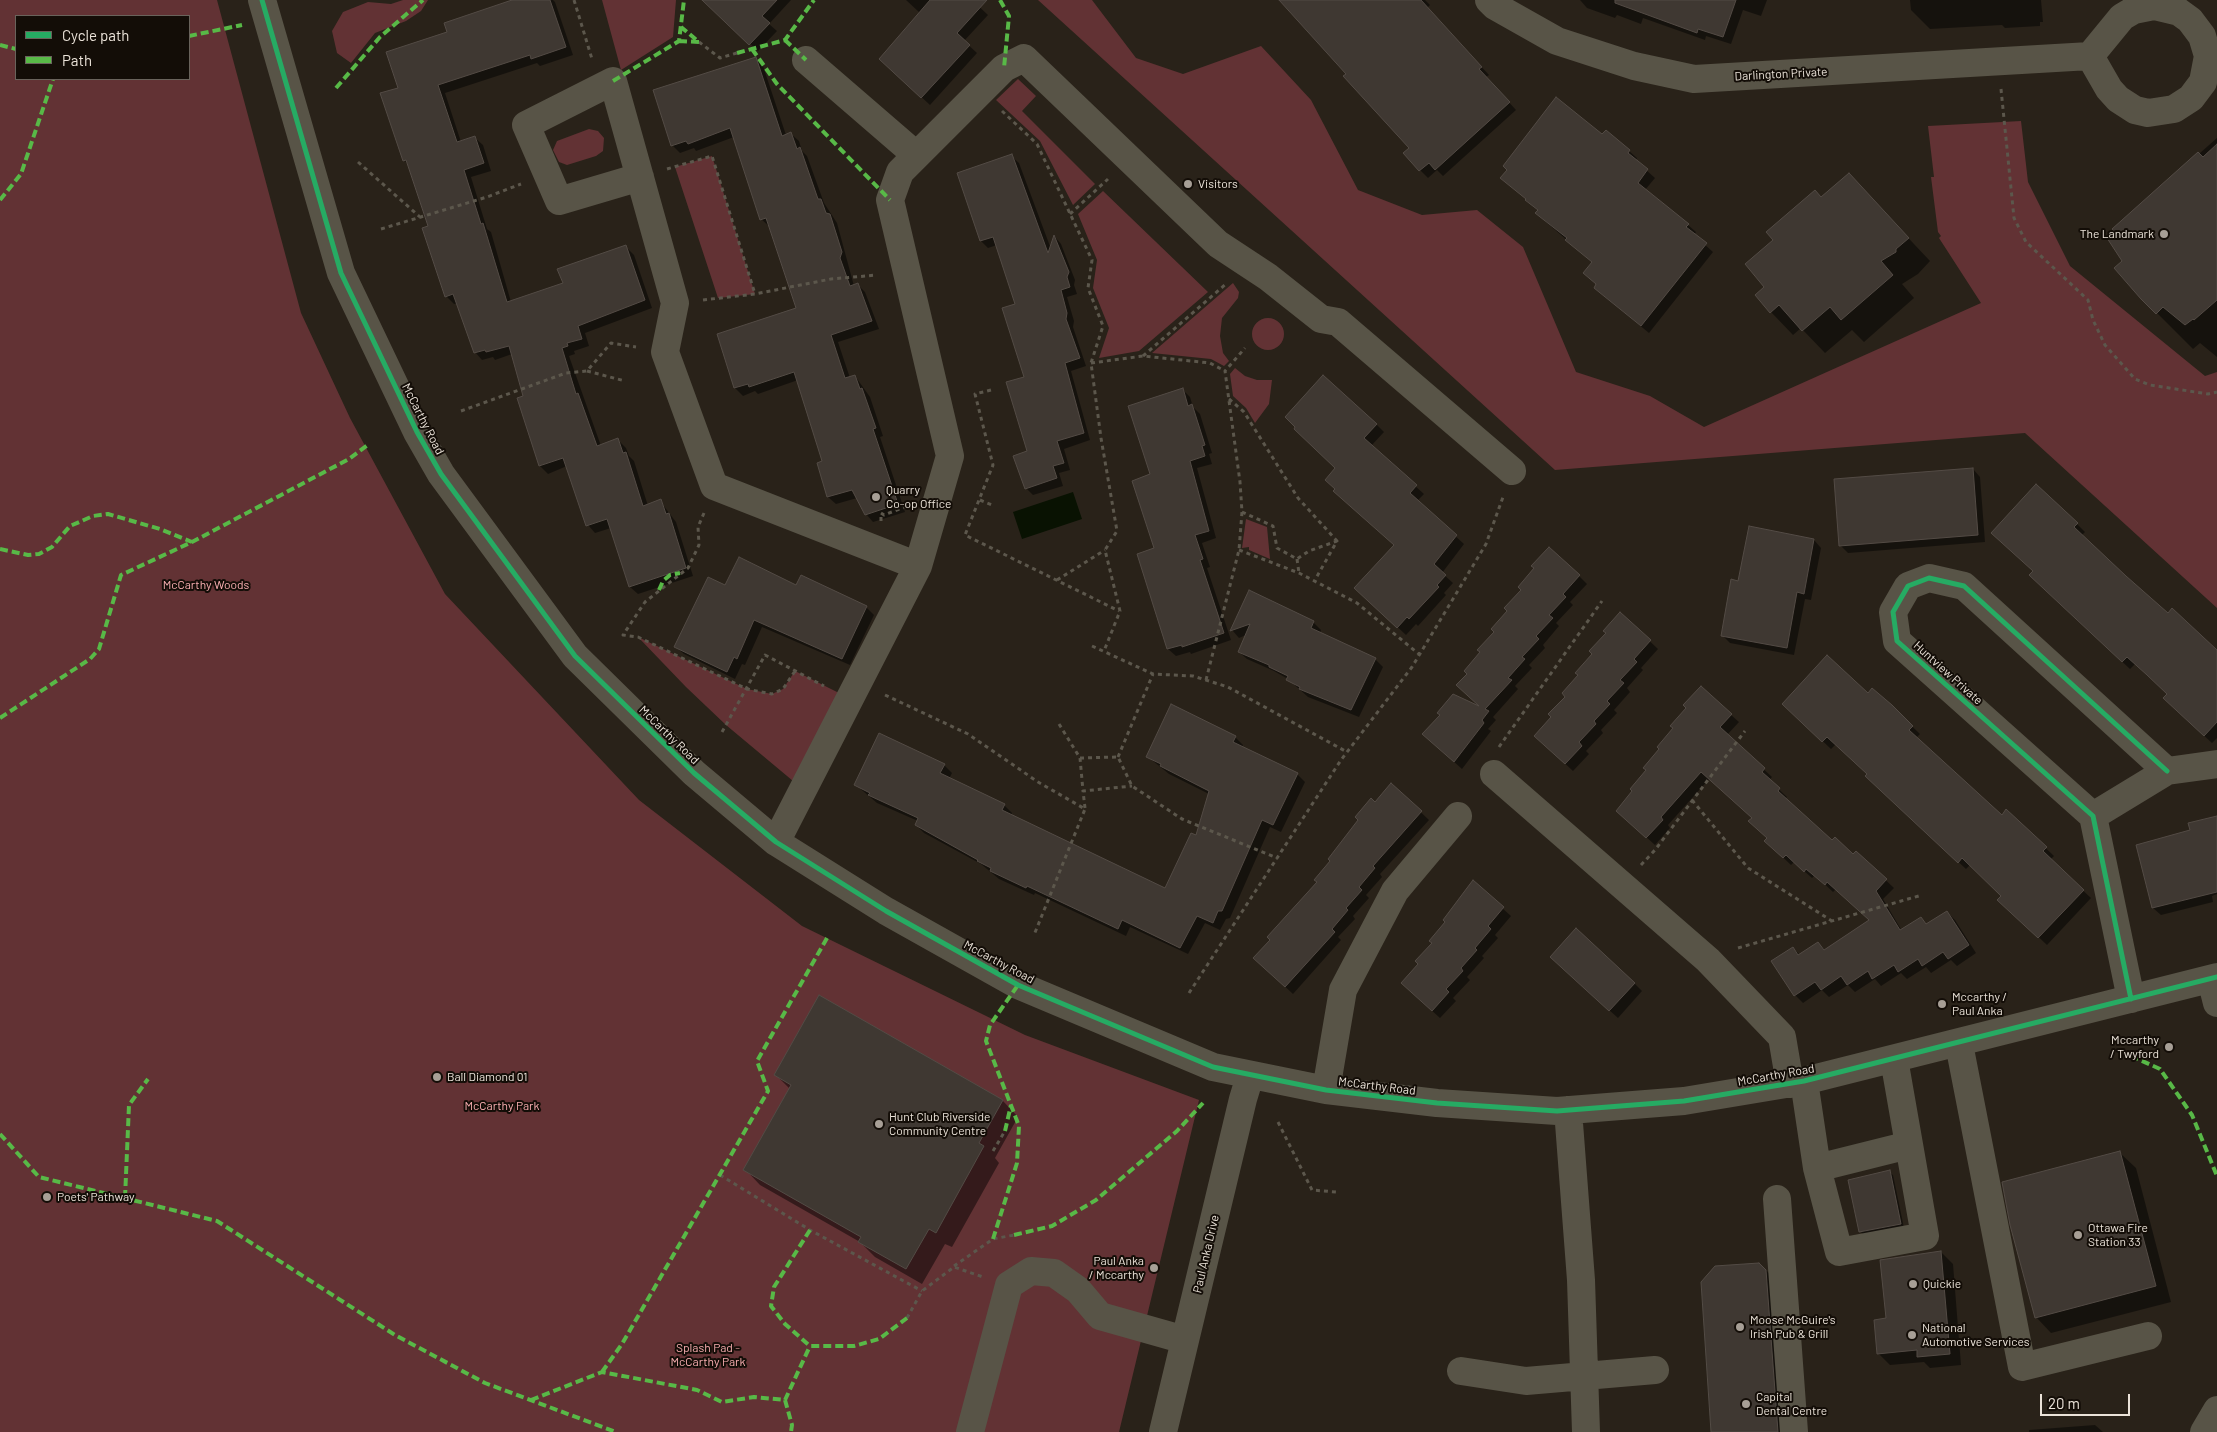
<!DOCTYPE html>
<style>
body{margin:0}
#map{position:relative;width:2217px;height:1432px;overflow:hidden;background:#292219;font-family:Barlow,sans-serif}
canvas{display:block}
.legend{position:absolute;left:15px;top:15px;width:175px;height:65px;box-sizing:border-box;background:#130d07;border:1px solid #69635b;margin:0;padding:6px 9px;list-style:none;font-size:15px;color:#ebe3d9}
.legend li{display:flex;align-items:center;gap:10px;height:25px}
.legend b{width:25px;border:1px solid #69635b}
.scale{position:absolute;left:2040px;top:1394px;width:90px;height:22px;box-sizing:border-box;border:2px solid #ebe3d9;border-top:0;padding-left:6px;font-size:15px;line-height:18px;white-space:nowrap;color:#ebe3d9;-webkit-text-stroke:4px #130d07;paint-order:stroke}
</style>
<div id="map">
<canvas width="2217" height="1432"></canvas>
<ul class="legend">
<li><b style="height:6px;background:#26ab63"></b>Cycle path</li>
<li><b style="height:6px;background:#58b947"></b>Path</li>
</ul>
<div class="scale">20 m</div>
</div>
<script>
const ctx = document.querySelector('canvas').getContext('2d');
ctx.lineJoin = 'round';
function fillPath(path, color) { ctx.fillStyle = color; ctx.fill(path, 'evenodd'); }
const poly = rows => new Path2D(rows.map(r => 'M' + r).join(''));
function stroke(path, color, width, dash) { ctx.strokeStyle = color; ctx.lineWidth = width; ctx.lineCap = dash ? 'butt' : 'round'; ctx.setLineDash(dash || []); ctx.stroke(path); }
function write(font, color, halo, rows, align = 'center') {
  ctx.font = font + ' Barlow,sans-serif'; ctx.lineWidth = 4; ctx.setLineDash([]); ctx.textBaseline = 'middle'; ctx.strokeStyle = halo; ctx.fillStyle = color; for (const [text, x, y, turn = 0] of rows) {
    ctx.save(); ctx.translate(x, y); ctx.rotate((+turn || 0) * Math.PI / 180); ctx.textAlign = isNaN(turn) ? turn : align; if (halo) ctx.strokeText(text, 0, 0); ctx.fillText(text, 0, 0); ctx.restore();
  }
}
fillPath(poly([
 [0,0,217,0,301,313,350,418,445,594,639,800,802,926,1025,1035,1199,1100,1119,1432,0,1432],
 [16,16,189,16,189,79,16,79],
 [403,0,428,0,421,11,406,21,375,33,351,63,337,53,332,31,343,12,368,2,391,4],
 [602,0,676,0,673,37,621,70],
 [1038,0,1092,0,1136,58,1183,74,1261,46,1311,100,1358,190,1422,215,1477,210,1523,247,1576,372,1650,396,1704,427,1981,303,1939,238,1941,236,1938,232,1931,177,1934,177,1928,126,2021,121,2028,182,2070,266,2205,376,2217,372,2217,608,2025,433,1555,470],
 [1018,79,1036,96,1022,111,1095,184,1073,205,1040,141,996,100],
 [589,129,598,131,604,138,603,151,596,156,567,165,559,162,553,150,557,141],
 [712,156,755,294,718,298,675,167],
 [1103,191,1208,292,1139,351,1099,358,1109,328,1093,288,1097,260,1078,214],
 [1233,283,1239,292,1238,298,1222,318,1220,336,1223,353,1229,361,1224,366,1211,359,1152,353],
 '1252 334a16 16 0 1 1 32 0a16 16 0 1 1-32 0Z',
 [1235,368,1245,376,1257,380,1272,380,1269,404,1255,423,1246,408,1233,396,1230,374],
 [1246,519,1267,527,1270,559,1249,550,1249,547,1242,548],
 [638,637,747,689,772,694,783,689,795,671,839,693,793,781,726,725,686,687]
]), '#623234');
fillPath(poly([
 [1073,492,1082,519,1022,539,1013,512]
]), '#091202');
fillPath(poly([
 [530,0,553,0,555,2,573,55,540,66,537,63,445,93,461,142,475,138,483,145,491,171,471,177,487,229,491,232,511,302,564,284,626,247,634,255,652,308,585,333,589,346,574,351,575,354,569,356,601,446,618,440,626,448,629,456,634,461,648,506,660,501,676,522,693,576,638,594,630,587,611,528,595,533,588,525,567,466,548,474,540,466,519,399,524,397,512,354,495,360,493,357,482,360,475,352,458,303,454,304,446,296,430,226,409,165,404,160,399,88,449,33],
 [703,0,791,0,769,24,777,31,758,51],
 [906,0,972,0,988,15,964,41,977,53,930,105,888,66,920,13],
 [1296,0,1425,0,1430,5,1427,8,1489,75,1486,77,1516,110,1443,176,1437,170,1428,178,1420,170,1411,148,1348,74],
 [1580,0,1767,0,1761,16,1743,10,1731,44,1706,36,1705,40,1643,18,1641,24,1617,15,1615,18,1587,8],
 [1910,0,2041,0,2043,22,2040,22,2040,26,2005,28,2002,25,1930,29,1911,10],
 [755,58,763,66,786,135,791,134,799,141,802,151,807,156,824,203,837,223,854,286,858,285,865,292,879,329,838,342,850,378,855,376,870,397,883,436,880,437,905,512,873,522,866,514,857,498,836,504,828,497,818,464,823,462,798,380,758,394,755,391,743,396,735,388,718,335,798,309,770,227,761,219,734,137,696,151,694,148,680,153,672,145],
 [1603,136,1629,151,1637,158,1636,161,1655,178,1645,190,1688,225,1696,232,1694,235,1713,252,1649,333,1603,295,1597,285,1584,273,1593,263,1545,221,1537,213,1539,211,1527,200],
 [2217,138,2217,357,2200,343,2193,349,2157,313,2124,261,2114,229],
 [1011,156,1019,163,1051,249,1055,237,1061,244,1075,280,1074,285,1077,294,1067,297,1074,321,1073,327,1086,366,1071,371,1090,440,1064,449,1070,470,1059,473,1063,486,1033,495,1026,488,1029,452,1025,377,1017,305,997,245,988,248,981,241,958,174],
 [1849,175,1930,261,1918,274,1902,284,1914,298,1864,342,1852,330,1825,353,1801,328,1793,335,1771,312,1766,288,1822,198],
 [1182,389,1190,397,1193,407,1200,414,1212,453,1209,454,1212,464,1197,468,1216,538,1202,543,1210,567,1207,568,1231,640,1191,654,1190,652,1176,656,1168,649,1155,549,1152,475],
 [1376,424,1384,432,1371,446,1424,494,1417,501,1464,544,1442,573,1453,583,1444,593,1446,595,1418,626,1416,624,1406,635,1356,588,1395,545,1336,489,1337,468,1303,436],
 [1973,469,1980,477,1985,542,1848,553,1840,545],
 [2077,524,2085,532,2081,536,2168,615,2217,652,2217,738,2212,743,2172,706,2168,694,2135,664,2130,669,2038,583,2034,571,2000,541],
 [1814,540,1821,548,1811,600,1805,599,1794,655,1730,643,1722,635,1739,582],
 [1579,576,1587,584,1570,602,1573,605,1556,623,1559,626,1543,645,1545,648,1529,665,1532,668,1515,686,1518,689,1493,717,1496,720,1488,729,1491,731,1462,769,1432,742,1483,710,1458,685],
 [726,586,797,587,866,607,874,615,850,665,762,627,745,665,742,664,735,679,684,654,676,647],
 [1249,592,1313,622,1321,630,1320,633,1375,659,1383,667,1359,717,1308,697,1288,679,1274,671,1247,659,1239,652,1246,635,1239,638,1232,630],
 [1620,613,1658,649,1641,668,1643,670,1627,688,1630,692,1614,710,1617,713,1601,730,1603,733,1586,751,1589,754,1573,771,1544,744,1553,717],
 [1868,695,1891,706,1920,734,1916,738,2002,817,2007,811,2054,856,2050,860,2091,898,2047,945,2007,907,2003,896,1970,865,1966,869,1875,784,1869,774,1836,744,1831,749,1791,711],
 [1731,715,1739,722,1727,735,1772,777,1769,780,1787,797,1785,799,1832,842,1853,856,1856,852,1894,888,1883,899,1902,931,1921,919,1927,925,1947,912,1955,920,1976,953,1957,966,1951,960,1931,973,1926,967,1907,979,1901,973,1881,986,1875,979,1855,992,1848,985,1829,997,1822,990,1803,1003,1795,995,1793,948,1800,955,1818,943,1825,950,1871,921,1836,889,1833,892,1815,875,1812,878,1794,862,1791,865,1774,849,1753,818,1710,778,1668,825,1670,828,1655,845,1625,818],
 [1235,737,1243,745,1242,747,1297,774,1305,782,1281,832,1270,827,1230,918,1226,919,1220,930,1205,923,1188,954,1130,927,1126,936,1035,893,1034,895,999,879,981,864,924,833,916,825,918,821,877,803,856,785,944,765,952,773,949,779,1004,805,1012,813,1011,815,1166,890,1196,837,1209,794,1169,774,1147,756],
 [1392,785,1429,820,1380,874,1382,877,1366,895,1369,898,1353,916,1355,919,1338,937,1341,940,1293,994,1263,966,1319,882,1375,803],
 [2217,817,2217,894,2212,896,2213,902,2161,915,2153,908],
 [1473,882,1511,916,1495,935,1498,938,1482,956,1484,958,1467,977,1470,980,1453,998,1456,1001,1440,1018,1410,991,1420,964],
 [1559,965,1634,983,1642,991,1618,1018],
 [820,997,1003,1101,1018,1117,995,1158,999,1163,952,1247,945,1244,922,1284,875,1257,860,1242,760,1185,745,1169,790,1089,776,1075],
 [2120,1153,2136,1168,2171,1302,2051,1333,2036,1317],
 [1889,1172,1893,1175,1904,1228,1864,1235,1861,1232],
 [1941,1252,1953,1264,1961,1365,1930,1368,1924,1362,1890,1365,1878,1353,1887,1319],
 [1766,1270,1782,1287,1792,1432,1712,1432],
 [2095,1425,2103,1432,2029,1432,2029,1430]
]), '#0007');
const building = poly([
 [512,0,550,0,566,47,531,59,530,55,438,85,457,142,475,136,484,163,464,170,481,224,483,223,507,302,563,283,557,269,626,245,645,300,578,326,582,339,567,343,568,346,562,348,576,394,578,393,597,446,618,438,623,453,626,452,643,506,661,499,666,514,669,513,686,568,629,587,607,519,586,526,563,458,539,466,517,398,523,396,509,346,486,352,485,350,474,353,453,294,445,297,422,228,428,226,406,160,403,161,380,93,398,88,386,52,447,32,444,23,512,0],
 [702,0,777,0,762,16,770,23,749,45,702,0],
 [930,0,987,0,957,33,970,45,921,98,879,59,930,0],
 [1279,0,1421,0,1482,67,1479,69,1510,102,1435,170,1429,163,1419,171,1403,153,1409,148,1343,76,1346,74,1279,0],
 [1615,0,1736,0,1723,37,1698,29,1697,33,1615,3,1615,0],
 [756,57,782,136,791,132,797,149,800,147,818,199,821,199,826,213,830,214,842,252,840,258,850,286,858,283,872,321,831,335,845,378,855,375,860,389,862,388,876,428,873,429,898,504,865,515,852,490,827,497,817,463,822,461,794,372,749,387,748,384,734,388,717,334,796,308,766,218,760,220,730,128,688,144,686,141,671,146,653,90,756,57],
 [1556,97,1602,134,1606,130,1630,150,1628,153,1648,169,1638,183,1689,224,1686,227,1707,243,1641,326,1594,288,1596,284,1583,273,1592,262,1565,240,1567,238,1535,213,1538,210,1525,200,1526,199,1500,178,1507,170,1503,166,1556,97],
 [2217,144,2217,300,2194,320,2193,319,2185,325,2163,307,2156,314,2141,299,2114,268,2122,261,2107,238,2114,231,2112,229,2198,152,2203,157,2217,144],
 [1012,154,1048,253,1054,235,1069,272,1067,277,1070,287,1061,290,1067,313,1066,319,1080,358,1065,363,1084,433,1057,441,1064,463,1053,466,1057,478,1025,489,1013,456,1027,451,1006,382,1024,377,1002,308,1015,304,993,237,980,241,957,173,1012,154],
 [1849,173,1909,238,1896,249,1896,252,1881,261,1893,275,1841,320,1830,307,1802,331,1779,305,1770,313,1755,295,1764,287,1745,264,1773,240,1766,232,1815,190,1821,197,1849,173],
 [1323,375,1377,424,1364,438,1417,485,1410,493,1457,535,1434,564,1446,575,1437,585,1439,587,1409,619,1407,617,1397,628,1354,588,1394,545,1333,491,1335,489,1325,480,1335,468,1294,429,1295,427,1285,417,1323,375],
 [1183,388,1188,406,1192,404,1205,445,1202,446,1205,456,1190,461,1209,531,1195,535,1203,559,1200,560,1224,633,1182,647,1182,645,1167,649,1137,554,1154,548,1132,481,1150,474,1128,406,1183,388],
 [1973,468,1978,535,1839,546,1834,479,1973,468],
 [2036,484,2078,523,2074,527,2126,576,2168,613,2172,608,2217,650,2217,722,2204,736,2163,698,2167,694,2147,675,2127,657,2122,662,2029,575,2033,571,1991,533,2036,484],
 [1749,526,1814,539,1804,594,1797,592,1787,648,1721,636,1731,579,1738,581,1749,526],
 [1549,547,1580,575,1563,594,1566,597,1549,615,1553,618,1536,636,1539,639,1522,657,1525,659,1508,678,1512,680,1485,709,1489,711,1482,720,1484,723,1454,762,1422,734,1440,715,1437,713,1453,694,1479,706,1456,685,1467,674,1464,671,1480,652,1477,650,1494,632,1491,629,1507,611,1504,608,1521,590,1518,587,1534,568,1531,566,1549,547],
 [739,557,796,585,801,575,867,606,842,659,754,620,737,659,734,657,727,672,674,647,708,577,725,585,739,557],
 [1249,590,1314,621,1311,628,1376,658,1351,710,1299,689,1300,687,1286,680,1288,676,1269,667,1269,665,1238,652,1250,624,1230,631,1249,590],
 [1620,612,1651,640,1634,659,1637,662,1620,680,1624,683,1607,701,1610,704,1594,721,1596,724,1579,742,1582,746,1565,764,1534,736,1551,717,1548,714,1565,697,1562,693,1578,675,1575,673,1592,654,1589,651,1606,633,1603,631,1620,612],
 [1827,655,1868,693,1872,688,1892,705,1913,726,1909,730,2002,815,2006,809,2047,847,2043,851,2084,890,2038,938,1997,900,2001,896,1962,858,1958,863,1865,776,1867,774,1827,737,1822,742,1782,704,1827,655],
 [1701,686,1732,714,1720,727,1765,768,1762,772,1780,788,1778,791,1832,840,1835,837,1853,854,1856,851,1887,879,1876,891,1900,930,1921,917,1926,924,1947,911,1969,945,1948,959,1943,952,1922,966,1918,959,1898,972,1894,965,1872,979,1868,971,1847,985,1841,976,1821,990,1815,982,1794,996,1771,961,1793,947,1798,955,1818,942,1824,950,1869,920,1827,882,1825,885,1806,869,1804,872,1786,855,1783,858,1764,841,1767,838,1748,821,1752,818,1701,772,1661,817,1663,820,1646,838,1616,811,1632,791,1630,789,1646,770,1643,768,1659,749,1657,747,1673,728,1670,726,1686,708,1683,705,1701,686],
 [1171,704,1236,736,1233,742,1298,773,1273,825,1262,820,1222,911,1218,911,1213,923,1197,916,1180,948,1122,920,1118,929,1027,886,1026,888,990,871,991,868,977,861,978,860,915,825,918,818,868,795,870,793,854,785,879,733,945,764,940,773,1005,804,1002,810,1165,888,1191,833,1196,835,1209,791,1160,766,1161,764,1146,757,1171,704],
 [1391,783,1422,811,1373,866,1375,868,1359,887,1362,890,1346,908,1348,910,1332,929,1335,932,1285,987,1253,958,1270,940,1267,937,1317,882,1314,880,1330,861,1328,859,1358,820,1355,817,1371,798,1375,802,1391,783],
 [2217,816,2217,892,2152,908,2136,845,2190,830,2188,823,2217,816],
 [1473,880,1504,907,1488,926,1491,929,1475,948,1477,950,1461,968,1463,971,1446,989,1449,992,1432,1011,1401,983,1418,964,1415,961,1432,943,1429,941,1445,922,1443,920,1473,880],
 [1576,928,1635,983,1609,1011,1550,957,1576,928],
 [819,995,1003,1100,979,1143,984,1146,936,1233,929,1229,906,1269,858,1242,861,1237,743,1170,791,1085,774,1075,819,995],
 [2120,1151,2156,1286,2035,1318,2010,1225,2002,1182,2120,1151],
 [1890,1170,1901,1224,1859,1232,1848,1180,1890,1170],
 [1941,1251,1950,1354,1917,1357,1917,1350,1877,1354,1874,1320,1886,1318,1880,1260,1941,1251],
 [1759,1263,1766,1270,1778,1432,1711,1432,1701,1282,1715,1266,1759,1263]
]);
fillPath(building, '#3f3832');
stroke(building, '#534b45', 1);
stroke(poly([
 [574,0,592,59],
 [699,42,720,58,737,53],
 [2001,89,2014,218,2026,242,2088,300,2093,320,2105,345,2135,379,2150,385,2208,394,2217,392],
 [1002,111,1037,144,1092,260,1088,288,1103,326,1091,363,1101,438,1117,531,1105,550,1120,611,1104,651],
 [358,162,420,217],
 [667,169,712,156,755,294],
 [1070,214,1108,179],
 [381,229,487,197,521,184],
 [703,300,755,294,831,279,877,275],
 [1143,356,1227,283],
 [1091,363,1143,356,1210,363,1225,371],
 [587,371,625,381],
 [991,390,975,394,993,465,965,535,1119,611],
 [1229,399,1244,412,1298,498,1337,541,1315,580],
 [461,411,566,373,587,371,611,343,636,347],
 [980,500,992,505],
 [1242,512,1273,526,1277,548,1297,559,1309,551,1337,541],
 [704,513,698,527,699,545,688,568,645,602,623,635,638,637,747,689,772,694,783,689,795,671],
 [881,521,881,513,884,515,905,507],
 [1239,550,1299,573,1357,603,1420,655],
 [1297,559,1299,573],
 [1057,580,1105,550],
 [1092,646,1153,674,1193,676,1228,687,1347,752],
 [1206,680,1239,550,1242,512,1240,482,1225,371,1245,348],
 [885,695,968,734,1038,782,1085,809,1034,935],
 [1059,724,1080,758,1118,757,1132,786,1182,819,1277,858],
 [722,732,765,655,824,686],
 [1499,747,1602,601],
 [1118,757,1153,674],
 [1080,758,1083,791],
 [1692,800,1748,868,1832,921],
 [1085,808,1083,791,1132,786],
 [1641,865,1655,850,1745,731],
 [1738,948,1922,895],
 [1189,993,1341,760,1412,667,1486,544,1503,497],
 [1278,1122,1312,1190,1336,1192],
 [993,1151,1005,1131],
 [720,1175,810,1230,922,1291],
 [954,1266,993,1239,1014,1235],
 [907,1318,922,1291,954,1267,983,1277]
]), '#5c574c', 3, [4, 4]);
stroke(poly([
 [262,0,341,273,417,432,441,474,575,656,694,773,776,842,886,911,1018,985,1213,1067,1326,1090,1437,1103,1557,1111,1684,1101,1804,1081,2217,977],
 [1489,0,1495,6,1557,41,1634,66,1694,79,2090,56],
 [2154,6,2179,12,2190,20,2202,36,2208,56,2203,82,2191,98,2174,109,2148,113,2135,110,2118,99,2109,89,2090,56,2122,17,2134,10,2154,6],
 [806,60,916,155],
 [640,177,559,201,526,125,613,81,675,303,665,352,714,486,918,566],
 [1494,774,1708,960,1782,1037,1790,1084],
 [2093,816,2167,771,2217,764],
 [776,842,918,566,950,456,890,200,900,172,1004,68,1024,58,1218,244,1268,277,1321,319,1338,322,1512,471],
 [2211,979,2217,1003],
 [2131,999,2093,816,1897,641,1893,612,1908,586,1929,578,1964,586,2167,771],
 [1959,1044,2022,1367,2148,1336],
 [1804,1081,1817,1168,1839,1252,1925,1236,1894,1059],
 [1326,1090,1343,990,1395,891,1458,816],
 [1568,1110,1581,1280,1586,1432],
 [1817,1168,1909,1145],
 [1777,1199,1794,1432],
 [1461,1371,1526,1381,1655,1370],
 [970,1432,1009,1285,1031,1271,1054,1273,1078,1290,1100,1316,1185,1340],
 [1163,1432,1243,1099,1250,1076],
 [2204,1432,2217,1410]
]), '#585447', 28);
stroke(poly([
 [1000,0,1009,16,1004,68],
 [189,36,242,25],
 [785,40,806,60],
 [679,41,699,42,681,27],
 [0,45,16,49],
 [752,49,777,84,890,200],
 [737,53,785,40,814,0],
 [613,81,679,41,684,0],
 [336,88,380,37,423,0],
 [0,200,21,174,53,79],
 [0,549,28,555,39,554,52,547,70,526,93,516,108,514,160,529,192,542],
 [659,590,663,581,670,575,680,573],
 [0,718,90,659,99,649,121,575,192,542,349,459,369,444],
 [2120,1051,2160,1069,2192,1115,2217,1176],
 [1005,1131,1011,1105],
 [0,1134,39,1177,217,1221,395,1335,485,1383,616,1432],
 [125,1198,129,1105,148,1079],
 [810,1230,774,1287,771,1306,785,1324,810,1346,854,1346,879,1339,907,1318],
 [1014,1235,1052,1226,1096,1200,1177,1131,1203,1103],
 [993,1239,1017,1163,1019,1126,986,1041,990,1025,1018,985],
 [602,1372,622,1344,768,1091,757,1061,827,938],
 [531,1400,602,1372,697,1390,722,1402,754,1397,785,1400,810,1346],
 [785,1400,792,1425,791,1432]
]), '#58b947', 4, [8, 4]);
stroke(poly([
 [262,0,341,273,417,432,441,474,575,656,694,773,776,842,886,911,1018,985,1213,1067,1326,1090,1437,1103,1557,1111,1684,1101,1804,1081,2217,977],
 [2131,999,2093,816,1897,641,1893,612,1908,586,1929,578,1964,586,2167,771]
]), '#26ab63', 5);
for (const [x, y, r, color] of [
 [1188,184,5,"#a79f96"],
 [2164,234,5,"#a79f96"],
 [876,497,5,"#a79f96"],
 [1942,1004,5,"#a79f96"],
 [2169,1047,5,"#a79f96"],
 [437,1077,5,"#a79f96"],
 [879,1124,5,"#a79f96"],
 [47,1197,5,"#a79f96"],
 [2078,1235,5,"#a79f96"],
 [1154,1268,5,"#a79f96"],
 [1913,1284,5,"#a79f96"],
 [1740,1327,5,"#a79f96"],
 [1912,1335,5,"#a79f96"],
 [1746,1404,5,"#a79f96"]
]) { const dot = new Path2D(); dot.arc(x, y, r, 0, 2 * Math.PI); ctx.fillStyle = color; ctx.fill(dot); stroke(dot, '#130d07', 2); }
write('12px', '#ebe3d9', '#130d07', [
 ["Darlington Private",1781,74,-3],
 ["McCarthy Road",423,419,63],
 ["Huntview Private",1948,673,42],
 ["McCarthy Road",669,735,44],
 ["McCarthy Road",999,962,28],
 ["McCarthy Road",1776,1075,-10],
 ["McCarthy Road",1377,1086,7],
 ["Paul Anka Drive",1206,1254,-77]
]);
write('12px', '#ebe3d9', '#130d07', [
 ["Visitors",1198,184],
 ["The Landmark",2154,234,"right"],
 ["Quarry",886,490],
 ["Co-op Office",886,504],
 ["Mccarthy /",1952,997],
 ["Paul Anka",1952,1011],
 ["Mccarthy",2159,1040,"right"],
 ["/ Twyford",2159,1054,"right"],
 ["Ball Diamond 01",447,1077],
 ["Hunt Club Riverside",889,1117],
 ["Community Centre",889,1131],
 ["Poets' Pathway",57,1197],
 ["Ottawa Fire",2088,1228],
 ["Station 33",2088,1242],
 ["Paul Anka",1144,1261,"right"],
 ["/ Mccarthy",1144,1275,"right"],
 ["Quickie",1923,1284],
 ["Moose McGuire's",1750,1320],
 ["Irish Pub & Grill",1750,1334],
 ["National",1922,1328],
 ["Automotive Services",1922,1342],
 ["Capital",1756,1397],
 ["Dental Centre",1756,1411]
], 'left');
write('12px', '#f9aeb1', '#130d07', [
 ["McCarthy Woods",206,585],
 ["McCarthy Park",502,1106],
 ["Splash Pad -",708,1348],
 ["McCarthy Park",708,1362]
]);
</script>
